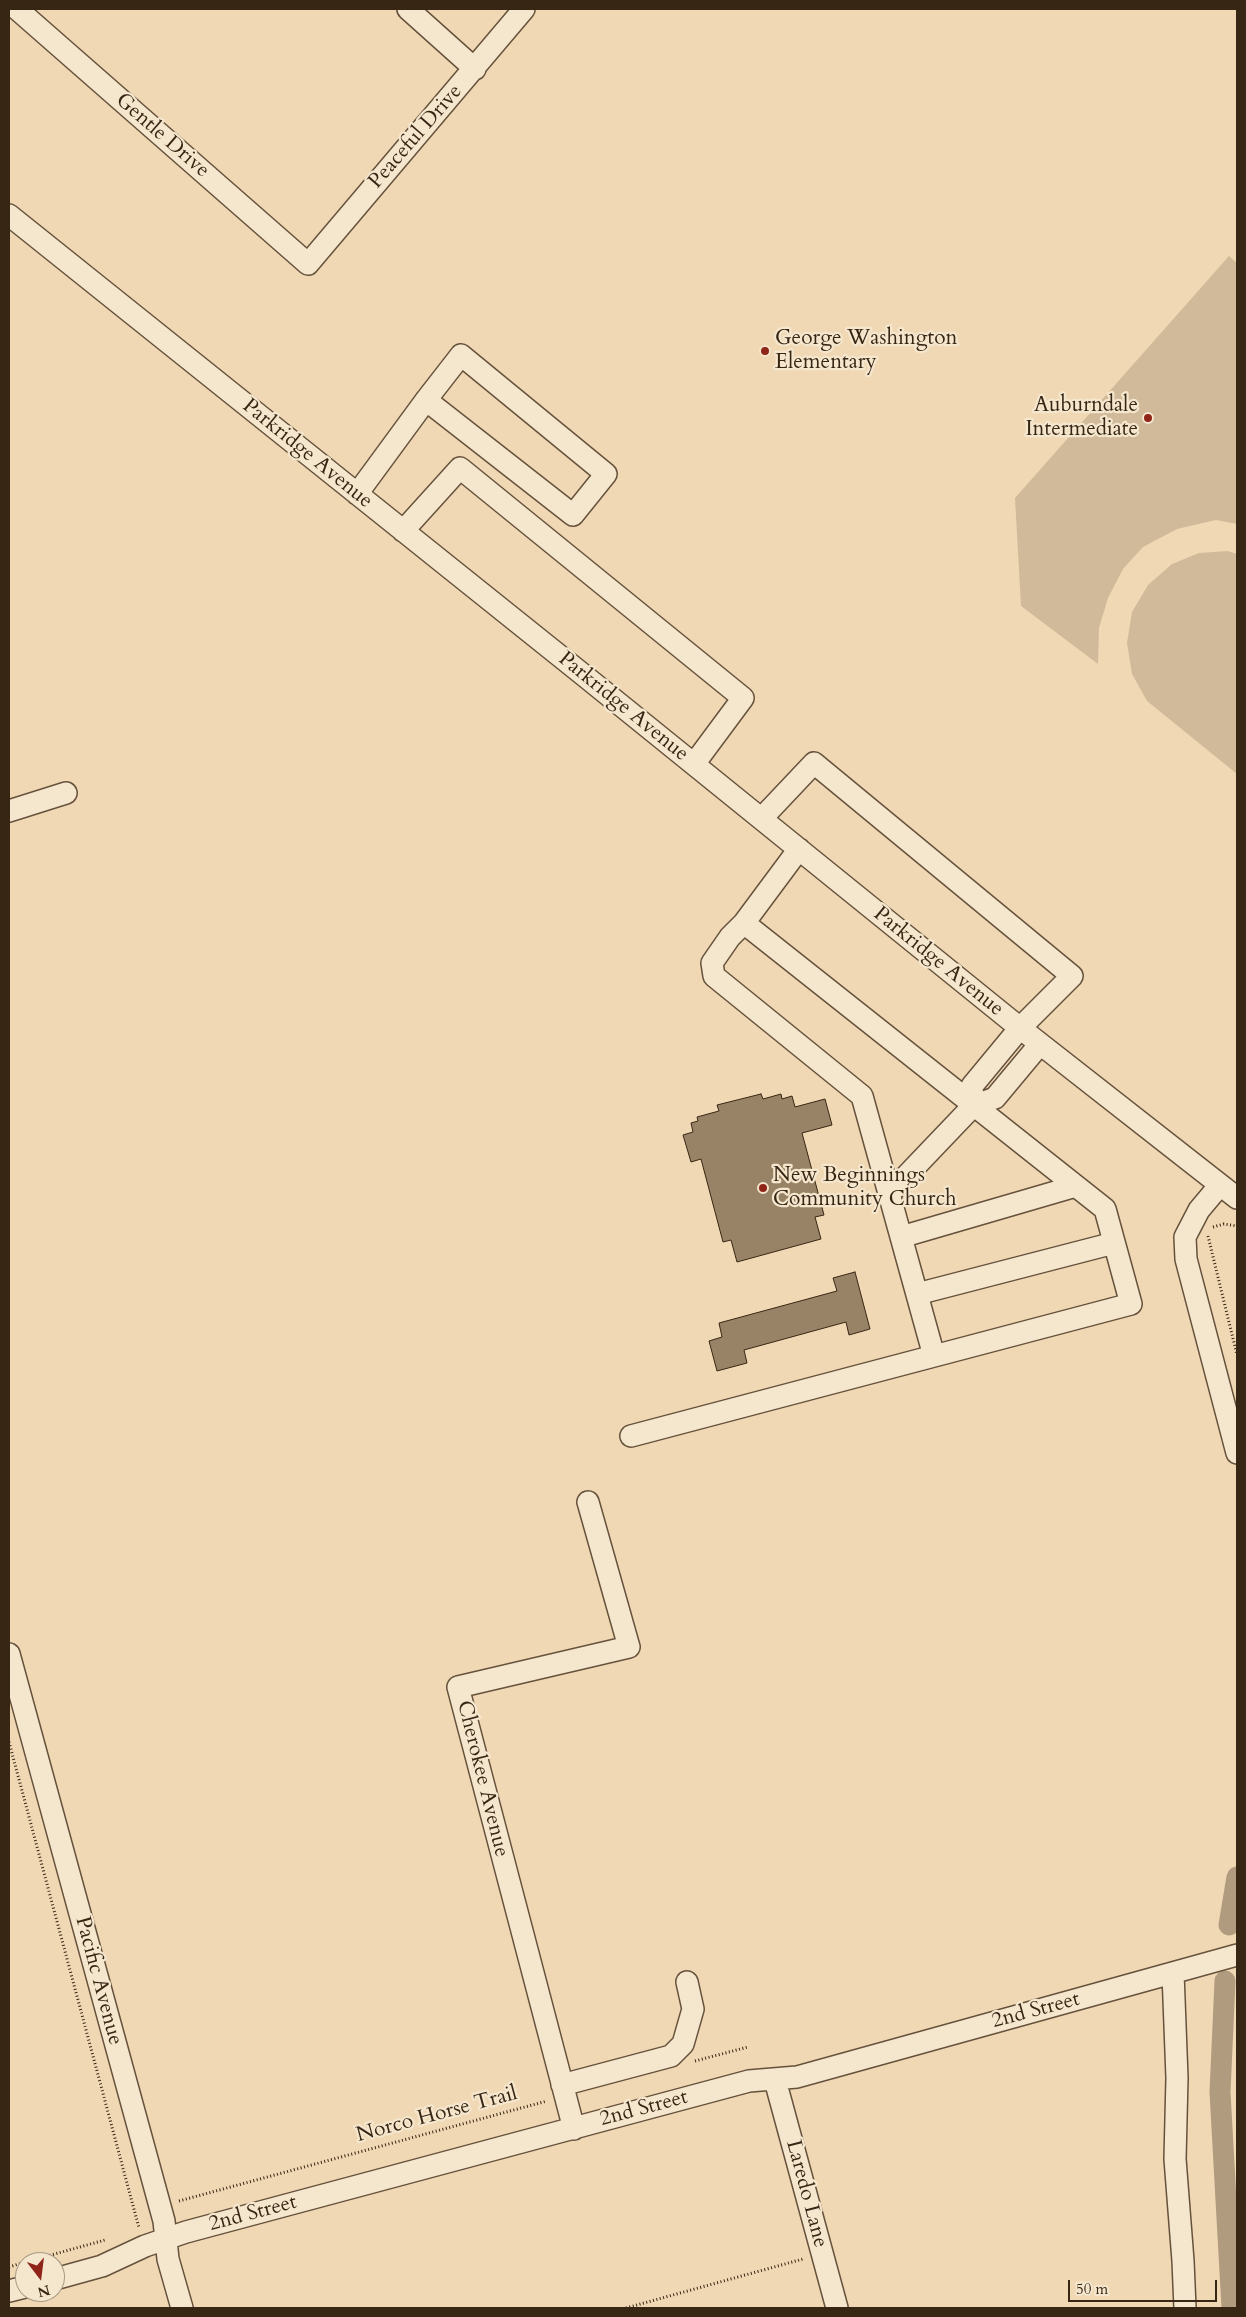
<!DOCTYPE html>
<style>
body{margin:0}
#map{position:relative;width:1246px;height:2317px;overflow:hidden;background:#f0d8b4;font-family:Cardo,serif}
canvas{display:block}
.frame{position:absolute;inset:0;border:10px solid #382614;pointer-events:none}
.north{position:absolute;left:15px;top:2252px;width:50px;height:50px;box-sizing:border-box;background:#f5e6ce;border:1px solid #a99984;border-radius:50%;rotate:165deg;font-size:14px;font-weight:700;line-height:20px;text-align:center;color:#382614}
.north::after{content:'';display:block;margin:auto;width:18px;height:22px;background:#8f2418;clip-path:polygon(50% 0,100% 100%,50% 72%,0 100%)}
.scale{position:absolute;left:1068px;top:2280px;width:149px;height:22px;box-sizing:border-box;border:2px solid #382614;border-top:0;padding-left:6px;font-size:15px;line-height:18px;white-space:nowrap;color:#382614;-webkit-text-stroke:4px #f5e6ce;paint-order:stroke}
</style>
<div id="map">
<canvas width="1246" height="2317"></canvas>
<div class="frame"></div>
<div class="north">N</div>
<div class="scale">50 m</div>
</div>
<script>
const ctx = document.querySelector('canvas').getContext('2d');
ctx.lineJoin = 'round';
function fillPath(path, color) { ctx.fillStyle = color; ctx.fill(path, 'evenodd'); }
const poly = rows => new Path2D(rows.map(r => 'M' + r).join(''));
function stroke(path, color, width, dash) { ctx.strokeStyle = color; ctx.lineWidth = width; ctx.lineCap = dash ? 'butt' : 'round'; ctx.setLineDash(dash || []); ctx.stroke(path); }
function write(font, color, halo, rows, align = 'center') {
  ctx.font = font + ' Cardo,serif'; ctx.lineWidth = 4.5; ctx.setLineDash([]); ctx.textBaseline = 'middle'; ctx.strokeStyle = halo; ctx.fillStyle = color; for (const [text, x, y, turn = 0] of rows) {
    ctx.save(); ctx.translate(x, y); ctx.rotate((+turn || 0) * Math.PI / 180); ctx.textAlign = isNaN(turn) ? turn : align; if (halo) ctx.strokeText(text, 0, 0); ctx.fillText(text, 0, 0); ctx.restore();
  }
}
fillPath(poly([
 [1229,256,1237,263,1237,524,1216,520,1177,529,1143,547,1123,569,1108,598,1099,628,1098,664,1021,606,1015,498],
 [1228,551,1237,554,1237,774,1147,701,1132,674,1127,643,1132,612,1148,585,1172,564,1199,553]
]), '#d1ba99');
stroke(poly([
 [1229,1925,1237,1877],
 [1225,1981,1220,2092,1232,2308]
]), '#b19b7e', 21);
const building = poly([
 [761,1094,763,1099,781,1094,782,1099,792,1096,795,1107,825,1099,832,1125,802,1133,824,1215,815,1217,821,1239,737,1262,731,1240,723,1242,701,1159,691,1162,683,1135,693,1132,691,1123,698,1121,697,1117,719,1111,717,1105,761,1094],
 [855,1272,870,1329,849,1335,846,1322,744,1350,747,1363,717,1371,709,1341,722,1337,719,1323,837,1291,833,1278,855,1272]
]);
fillPath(building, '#988367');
stroke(building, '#382614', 1);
const minor = poly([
 [17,9,308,264,524,9],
 [408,9,475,69],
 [9,215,581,673,1020,1028,1237,1198],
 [357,494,426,400,461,355,606,474,573,515,426,400],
 [403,531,460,468,743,698,694,764],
 [9,811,66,793],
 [762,818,814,763,1072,976,1020,1028,972,1086,973,1106],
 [744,923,799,849],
 [1220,1185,1199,1210,1185,1237,1186,1259,1237,1453],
 [889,1194,973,1106,995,1098,1040,1044],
 [901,1237,1076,1186],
 [917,1294,1114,1243],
 [631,1436,1131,1304,1105,1209,744,923,730,937,712,963,714,976,862,1096,934,1356],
 [9,1654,164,2221,168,2259,182,2308],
 [1173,1973,1177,2078,1175,2159,1183,2261,1185,2308],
 [775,2080,837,2308],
 [562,2085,671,2056,683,2044,693,2009,687,1982],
 [574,2129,458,1687,629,1647,588,1502],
 [55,2279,102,2266,145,2246,186,2232,749,2081,797,2077,1237,1955],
 [9,2291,25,2287]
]);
stroke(minor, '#66523c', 24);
stroke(poly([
 [1213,1227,1224,1224,1237,1226],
 [1208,1236,1237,1355],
 [9,1742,139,2228],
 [695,2061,748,2047],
 [179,2201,547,2101],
 [26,2262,105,2240],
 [9,2267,25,2262],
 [626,2308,803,2259]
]), '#382614', 3, [1, 2.5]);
stroke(minor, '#f5e6ce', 21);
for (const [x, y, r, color] of [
 [765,351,5,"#8f2418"],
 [1148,418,5,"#8f2418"],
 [763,1188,5,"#8f2418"]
]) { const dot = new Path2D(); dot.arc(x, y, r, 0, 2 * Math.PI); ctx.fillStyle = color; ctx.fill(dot); stroke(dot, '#f5e6ce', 2); }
write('21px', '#382614', '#f5e6ce', [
 ["Gentle Drive",162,136,41],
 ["Peaceful Drive",416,137,-49],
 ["Parkridge Avenue",307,454,39],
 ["Parkridge Avenue",623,707,39],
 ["Parkridge Avenue",938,962,39],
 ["Cherokee Avenue",482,1779,76],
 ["Pacific Avenue",98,1981,75],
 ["2nd Street",1036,2011,-15],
 ["2nd Street",644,2109,-15],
 ["Norco Horse Trail",437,2115,-15],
 ["Laredo Lane",806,2194,75],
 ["2nd Street",253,2214,-15]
]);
write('21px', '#382614', '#f5e6ce', [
 ["George Washington",775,339],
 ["Elementary",775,363],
 ["Auburndale",1138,406,"right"],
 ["Intermediate",1138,430,"right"],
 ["New Beginnings",773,1176],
 ["Community Church",773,1200]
], 'left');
</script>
